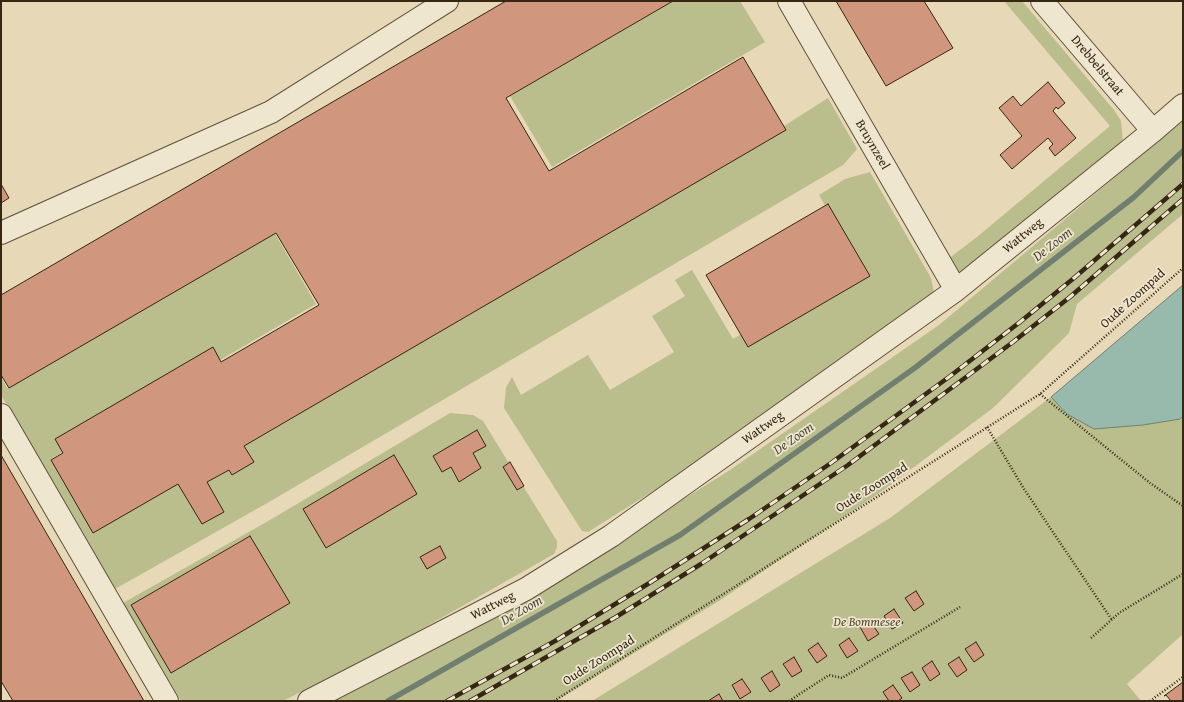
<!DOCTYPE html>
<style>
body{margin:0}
#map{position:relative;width:1184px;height:702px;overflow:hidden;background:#e7d8b7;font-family:"Gentium Book Plus",serif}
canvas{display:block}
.frame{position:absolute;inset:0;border:2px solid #362613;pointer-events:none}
</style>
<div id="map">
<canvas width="1184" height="702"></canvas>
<div class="frame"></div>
</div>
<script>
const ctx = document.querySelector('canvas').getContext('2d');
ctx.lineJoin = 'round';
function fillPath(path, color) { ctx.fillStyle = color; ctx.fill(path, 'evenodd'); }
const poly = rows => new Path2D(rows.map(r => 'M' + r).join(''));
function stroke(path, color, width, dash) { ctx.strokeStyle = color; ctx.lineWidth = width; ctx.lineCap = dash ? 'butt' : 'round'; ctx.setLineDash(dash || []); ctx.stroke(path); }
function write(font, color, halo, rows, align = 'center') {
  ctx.font = font + ' "Gentium Book Plus",serif'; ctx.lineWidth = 3.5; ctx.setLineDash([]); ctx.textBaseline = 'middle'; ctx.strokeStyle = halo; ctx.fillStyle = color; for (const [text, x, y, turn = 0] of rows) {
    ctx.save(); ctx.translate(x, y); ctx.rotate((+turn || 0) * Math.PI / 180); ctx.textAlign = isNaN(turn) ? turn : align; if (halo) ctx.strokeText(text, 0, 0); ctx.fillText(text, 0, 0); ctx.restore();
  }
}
fillPath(poly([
 [673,1,740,1,765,42,552,167,510,96],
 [1004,1,1022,1,1114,110,1121,121,1123,143,960,278,948,259,977,237,1110,126],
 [828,98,857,149,843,165,269,502,115,589,1,395,1,377,7,388,274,232,316,304,51,459,93,531,785,128,784,126],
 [1183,120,1183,214,1077,304,1069,333,993,408,878,494,719,601,556,701,333,701,417,658,561,576,730,470,939,325],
 [870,172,931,278,935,298,717,451,588,532,582,531,504,408,506,388,512,377,521,395,588,355,610,390,674,352,652,316,685,296,675,280,692,270,733,339,859,264,819,195,845,179],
 [1051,397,1067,414,1094,429,1143,425,1180,419,1183,416,1183,634,1127,684,1141,701,592,701,890,518],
 [450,413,473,415,483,421,557,541,557,547,554,554,406,638,283,701,181,701,123,603,270,520],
 [249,536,289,603,131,605]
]), '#b9be8c');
const water = poly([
 [1183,285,1183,416,1180,419,1143,425,1094,429,1067,414,1051,397,1183,285]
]);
fillPath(water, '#97baac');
stroke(water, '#707f6f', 1);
stroke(poly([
 [388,701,680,535,916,367,1134,197,1183,151]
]), '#707f6f', 5.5);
const building = poly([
 [506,1,673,1,506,98,549,171,743,57,786,130,244,446,254,462,232,475,229,470,207,482,224,512,202,524,178,484,93,533,51,460,63,453,55,439,213,347,221,362,319,305,276,233,9,388,1,375,1,295,506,1],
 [836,1,924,1,953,48,886,86,836,1],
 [1048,82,1065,103,1058,109,1056,107,1053,111,1076,138,1055,156,1049,148,1053,144,1048,138,1012,169,1000,155,1022,136,999,108,1013,96,1021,106,1048,82],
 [1,184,9,198,1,203,1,184],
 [828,204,870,276,748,347,706,275,828,204],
 [477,430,486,446,473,453,481,468,459,482,451,467,442,472,433,456,477,430],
 [1,455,144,701,13,701,1,681,1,455],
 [394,455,417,494,326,548,303,509,394,455],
 [510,462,524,486,517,490,503,467,510,462],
 [250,536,290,603,171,673,131,605,250,536],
 [440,546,446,558,427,569,420,557,440,546],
 [916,591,924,604,914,611,905,598,916,591],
 [894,609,903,623,892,629,884,616,894,609],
 [870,621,879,634,868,641,860,627,870,621],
 [849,638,858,651,847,658,839,645,849,638],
 [976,642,984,655,974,662,965,649,976,642],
 [818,643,827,656,817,663,808,650,818,643],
 [794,657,802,671,792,677,783,664,794,657],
 [959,657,967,670,957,677,948,664,959,657],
 [932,661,940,674,930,681,922,668,932,661],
 [772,671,780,685,770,692,761,678,772,671],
 [912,672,920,685,910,692,901,678,912,672],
 [742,679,751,692,740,699,732,685,742,679],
 [1183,682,1183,701,1171,701,1166,695,1164,696,1183,682],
 [893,685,902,698,898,701,889,701,883,692,893,685],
 [719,694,723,701,708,701,719,694]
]);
fillPath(building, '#d1967e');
stroke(building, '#362613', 1);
const minor = poly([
 [789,1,956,290],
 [1042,1,1153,131],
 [1,233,271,112,447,1],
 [1,415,167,701],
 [309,701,526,589,611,536,956,290,1153,131,1183,105]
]);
stroke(minor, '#62523c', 24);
stroke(poly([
 [1040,394,1150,483,1183,506],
 [987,427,1024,489,1112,620],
 [1091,638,1119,613,1183,574],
 [554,701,1040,394,1183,268],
 [789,701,829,675,842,678,960,607],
 [1150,701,1183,677]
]), '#362613', 2.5, [1, 2]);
stroke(minor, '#efe6d0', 22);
const rail = poly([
 [447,701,555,641,651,582,749,519,831,463,949,377,1020,322,1074,278,1183,184],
 [470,701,616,617,701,564,848,465,1013,342,1070,297,1183,199]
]);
stroke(rail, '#362613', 4.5);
stroke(rail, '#efe6d0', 3, [9]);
write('13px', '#362613', '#efe6d0', [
 ["Drebbelstraat",1097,66,50],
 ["Bruynzeel",872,145,60],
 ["Wattweg",1023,236,-39],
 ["Oude Zoompad",1133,299,-42],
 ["Wattweg",763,428,-35],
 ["Oude Zoompad",872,488,-32],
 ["Wattweg",493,606,-27],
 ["Oude Zoompad",599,661,-32]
]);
write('italic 13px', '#574c31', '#efe6d0', [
 ["De Bommesee",867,623]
]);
write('italic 14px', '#4e4b39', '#efe6d0', [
 ["De Zoom",1053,245,-38],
 ["De Zoom",794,439,-35],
 ["De Zoom",522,611,-30]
]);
</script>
